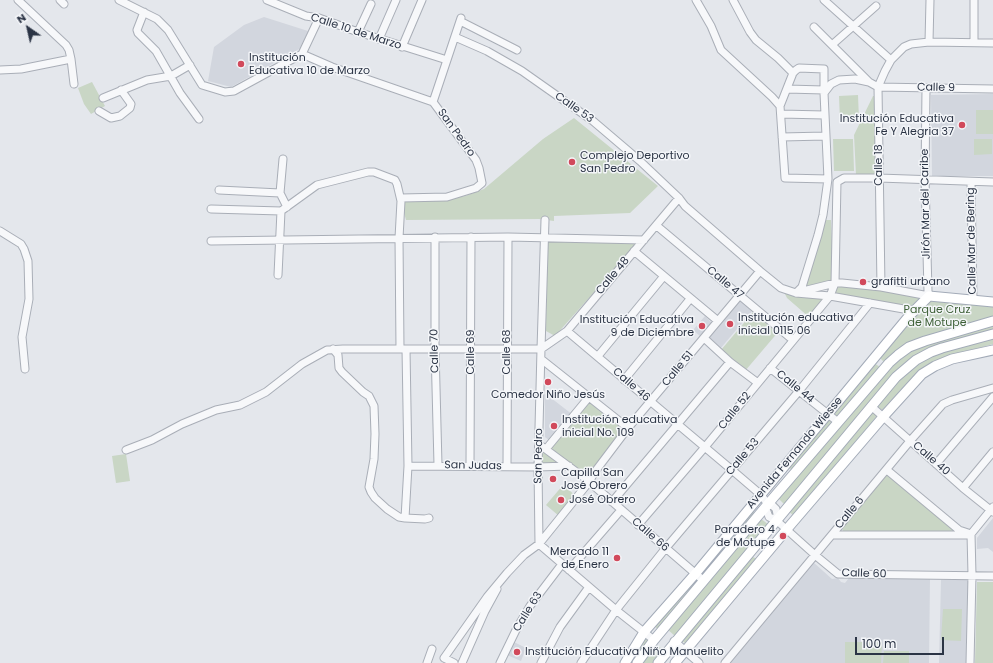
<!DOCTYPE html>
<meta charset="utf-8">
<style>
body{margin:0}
#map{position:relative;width:993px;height:663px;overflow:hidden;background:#e4e7ec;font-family:Poppins,sans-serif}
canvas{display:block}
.north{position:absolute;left:8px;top:8px;width:40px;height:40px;-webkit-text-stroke:3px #f4f6f9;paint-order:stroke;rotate:326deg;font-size:11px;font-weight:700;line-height:16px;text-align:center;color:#2b3445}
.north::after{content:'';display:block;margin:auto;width:14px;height:18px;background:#2b3445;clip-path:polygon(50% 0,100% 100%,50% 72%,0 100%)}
.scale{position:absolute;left:855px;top:637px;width:89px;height:18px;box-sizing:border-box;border:2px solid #2b3445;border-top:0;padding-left:5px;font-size:12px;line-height:14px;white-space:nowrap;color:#2b3445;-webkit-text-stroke:3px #f4f6f9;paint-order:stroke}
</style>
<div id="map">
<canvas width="993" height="663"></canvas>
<div class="north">N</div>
<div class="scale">100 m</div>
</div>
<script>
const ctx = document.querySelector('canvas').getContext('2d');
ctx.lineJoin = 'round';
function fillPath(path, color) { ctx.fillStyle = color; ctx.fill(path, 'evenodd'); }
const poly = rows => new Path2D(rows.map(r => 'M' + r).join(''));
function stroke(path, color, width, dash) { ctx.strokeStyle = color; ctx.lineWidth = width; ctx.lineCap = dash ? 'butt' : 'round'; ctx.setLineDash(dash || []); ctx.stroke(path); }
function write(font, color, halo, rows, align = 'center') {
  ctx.font = font + ' Poppins,sans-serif'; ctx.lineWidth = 3; ctx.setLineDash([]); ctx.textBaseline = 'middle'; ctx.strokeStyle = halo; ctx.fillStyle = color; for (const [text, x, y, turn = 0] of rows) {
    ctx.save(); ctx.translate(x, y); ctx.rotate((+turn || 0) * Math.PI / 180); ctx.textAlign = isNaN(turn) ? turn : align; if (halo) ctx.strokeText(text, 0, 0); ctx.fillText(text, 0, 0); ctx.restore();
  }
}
fillPath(poly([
 [264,17,308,31,301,48,231,87,208,81,214,47,244,25],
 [993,94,993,176,932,176,931,95],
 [740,299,753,310,720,349,707,338],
 [705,316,712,323,700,336,693,330],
 [546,394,573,415,550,441,545,437,545,395],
 [993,518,993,552,988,548,977,549,977,538],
 [813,562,832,579,838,578,841,582,845,583,849,578,930,579,929,663,729,663],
 [941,580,968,580,966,663,939,663],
 [514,642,526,648,521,661,507,655]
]), '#d2d6de');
fillPath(poly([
 [92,82,105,106,91,114,84,104,78,88],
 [858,95,859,120,840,121,839,96],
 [873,96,876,96,877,176,856,175,854,135],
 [976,110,993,110,993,134,976,134],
 [574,118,658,186,630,213,554,216,554,221,539,219,406,220,401,201,449,199,465,196,484,189,543,139],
 [833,139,853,139,854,171,834,171],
 [974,139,992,139,992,154,974,155],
 [825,220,831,220,833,282,803,289],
 [547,241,639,242,555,336,546,331],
 [836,285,927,296,914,309,833,294],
 [787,292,828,296,810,318,787,298,785,294],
 [931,299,993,304,993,318,907,347,884,362,879,357,904,324],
 [754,311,779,331,745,371,721,350],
 [993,324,993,330,918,355,784,504,778,498,891,363,908,350],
 [993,337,993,344,955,355,919,373,909,381,882,410,877,406,904,373,917,364,938,353],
 [874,363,880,367,837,418,832,414],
 [588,401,625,429,590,471,589,481,547,449],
 [872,411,877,416,793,515,788,511],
 [827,419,833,423,792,470,787,466],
 [541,448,566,465,541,466],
 [126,454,130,481,116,483,112,456],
 [887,474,953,528,950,535,844,535,842,528],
 [563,485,576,496,559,516,546,505],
 [751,510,756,514,704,576,699,572],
 [760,518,769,525,675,636,667,629],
 [751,556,757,559,686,644,680,639],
 [695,576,700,580,659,630,654,626],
 [977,582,993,582,993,663,975,663],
 [943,609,962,609,961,641,941,640],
 [645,638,650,641,633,663,627,663],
 [845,642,882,642,881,663,845,663],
 [655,643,663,650,653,663,641,663],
 [884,651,909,651,909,663,883,663]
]), '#c9d6c5');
const minor = poly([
 [18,0,66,45,69,50,71,59,74,84],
 [60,0,64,4],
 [119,0,157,19,168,30,202,85,225,92,234,91,302,54,319,18],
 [267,0,306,16,319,18,358,32,447,60],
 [696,0,711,26,721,50,772,97,780,106,793,73,796,70,799,68,824,69,824,93],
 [733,0,750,32,756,40,778,58,793,73],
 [824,0,891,60],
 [974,0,974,42],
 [144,12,137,30,138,33,156,51,180,93,199,119],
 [460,21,517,50],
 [814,27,869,82],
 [358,32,371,4],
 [455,37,487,51,522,71,593,121,640,161,679,198,685,206,760,271,781,288,796,293,830,296,915,311],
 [379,39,396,0],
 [929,42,993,43],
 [833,44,876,6],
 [402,47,422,0],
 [302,54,332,67,433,102,476,160,479,168,482,183,476,188,447,197,401,198],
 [0,70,21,69,71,59],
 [926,88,925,178,928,291,929,296],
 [787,89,824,90],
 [103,98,147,80,171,76,190,65],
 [433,102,461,18],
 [780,106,785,178,828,179],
 [99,111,111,118,120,116,130,108,131,104,121,90],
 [781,114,824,115],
 [782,137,825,136],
 [283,159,280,193,287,207],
 [971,182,973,300],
 [219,190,280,193],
 [211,209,281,211,317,185,368,172,374,172,395,180,397,184,401,201,399,238,400,349],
 [545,220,541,349,538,467,539,544,616,610,654,640],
 [657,226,793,340],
 [0,231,21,244,24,249,28,261,29,299,22,337,25,369],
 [435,237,435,348,438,465],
 [211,241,508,237,644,240],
 [634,251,718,321],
 [278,275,281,211],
 [881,287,878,87,885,71,891,60,904,47,911,44,929,42,930,0],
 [803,291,835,283,842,283,881,287,929,296],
 [796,293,802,287,818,235,823,215,828,179,824,93,831,84,839,80,855,79,869,82,878,87,993,89],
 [567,331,732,470,760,494,768,504,773,506,776,509,777,514,776,520],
 [704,338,730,362,758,383],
 [333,349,338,355,339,368,342,372,363,392,369,396,374,406,375,434,374,459,369,487,371,492,375,498,387,509,399,517,405,518,425,519,429,518],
 [598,356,664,276],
 [541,359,628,428],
 [770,368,838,422],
 [624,380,690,299],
 [871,406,963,488,993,512],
 [540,445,586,479,704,581],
 [546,449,589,397],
 [126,450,152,440,182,424,216,410,240,405,266,392,302,364,327,350,343,349,541,349,567,331,679,198],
 [936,464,993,397],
 [408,466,538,467,569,466],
 [470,466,471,237],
 [507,466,508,237],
 [887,470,959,530,968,533],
 [963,488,993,452],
 [612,502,730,362],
 [768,505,766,509,769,517,776,520,815,555,838,574,993,576],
 [405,518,408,466,406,349],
 [638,525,705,447,830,296,835,283,837,182,844,178,879,178,993,182],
 [832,535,971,535],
 [569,570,621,510],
 [674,641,699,663],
 [427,663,432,649],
 [454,663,444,658,487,597,507,573,524,555,539,544,589,482,594,473,628,428,760,271],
 [462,663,485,611,497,589],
 [500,663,517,628,530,606,562,564],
 [541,663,560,627,589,587],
 [581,663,616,610,665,549,799,391,870,303],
 [725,663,910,441,943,404,952,400,993,388],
 [970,663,972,575,971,534,993,507]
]);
const major = poly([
 [625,663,644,632,696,573,909,316,929,296,993,302],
 [637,663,654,640,768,504,889,363,898,355,909,347,925,341,993,321],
 [658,663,896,377,916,360,931,352,942,348,993,334],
 [675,663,787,529,883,417,922,374,935,366,952,359,993,350]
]);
stroke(minor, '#a9aeb7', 9);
stroke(major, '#a3abb8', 11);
stroke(minor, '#f7f8fa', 7);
stroke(major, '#fff', 9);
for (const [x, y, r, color] of [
 [241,64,4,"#d1495b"],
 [962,125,4,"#d1495b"],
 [572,162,4,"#d1495b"],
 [863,282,4,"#d1495b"],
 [730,324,4,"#d1495b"],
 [702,326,4,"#d1495b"],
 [548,382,4,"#d1495b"],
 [554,426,4,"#d1495b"],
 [553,479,4,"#d1495b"],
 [561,500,4,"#d1495b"],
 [783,536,4,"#d1495b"],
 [617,558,4,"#d1495b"],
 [517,652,4,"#d1495b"]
]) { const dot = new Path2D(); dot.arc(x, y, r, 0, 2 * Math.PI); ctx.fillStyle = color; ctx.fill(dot); stroke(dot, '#f4f6f9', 1.5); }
write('11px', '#2b3445', '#f4f6f9', [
 ["Calle 10 de Marzo",356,32,18],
 ["Calle 9",936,88,1],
 ["Calle 53",574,108,35],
 ["San Pedro",456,133,54],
 ["Calle 18",879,165,-90],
 ["Jirón Mar del Caribe",926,204,-91],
 ["Calle Mar de Bering",972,241,-91],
 ["Calle 48",613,276,-50],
 ["Calle 47",725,283,40],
 ["Calle 70",435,351,-91],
 ["Calle 69",471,352,-90],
 ["Calle 68",507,352,-90],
 ["Calle 51",678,369,-50],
 ["Calle 46",631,385,41],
 ["Calle 44",795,387,39],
 ["Calle 52",735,411,-51],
 ["Avenida Fernando Wiesse",795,453,-50],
 ["San Pedro",539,456,-89],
 ["Calle 53",743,457,-50],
 ["Calle 40",931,459,41],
 ["San Judas",473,466,1],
 ["Calle 6",850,513,-50],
 ["Calle 66",650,535,41],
 ["Calle 60",864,574,2],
 ["Calle 63",528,612,-58]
]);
write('11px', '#2b3445', '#f4f6f9', [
 ["Institución",249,58],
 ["Educativa 10 de Marzo",249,71],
 ["Institución Educativa",954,119,"right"],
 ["Fe Y Alegria 37",954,132,"right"],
 ["Complejo Deportivo",580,156],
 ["San Pedro",580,169],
 ["grafitti urbano",871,282],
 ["Institución educativa",738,318],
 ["inicial 0115 06",738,331],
 ["Institución Educativa",694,320,"right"],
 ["9 de Diciembre",694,333,"right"],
 ["Comedor Niño Jesús",548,395,"center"],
 ["Institución educativa",562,420],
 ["inicial No. 109",562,433],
 ["Capilla San",561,473],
 ["José Obrero",561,486],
 ["José Obrero",569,500],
 ["Paradero 4",775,530,"right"],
 ["de Motupe",775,543,"right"],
 ["Mercado 11",609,552,"right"],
 ["de Enero",609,565,"right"],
 ["Institución Educativa Niño Manuelito",525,652]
], 'left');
write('11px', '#3f6138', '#f4f6f9', [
 ["Parque Cruz",937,310],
 ["de Motupe",937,323]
]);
</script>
